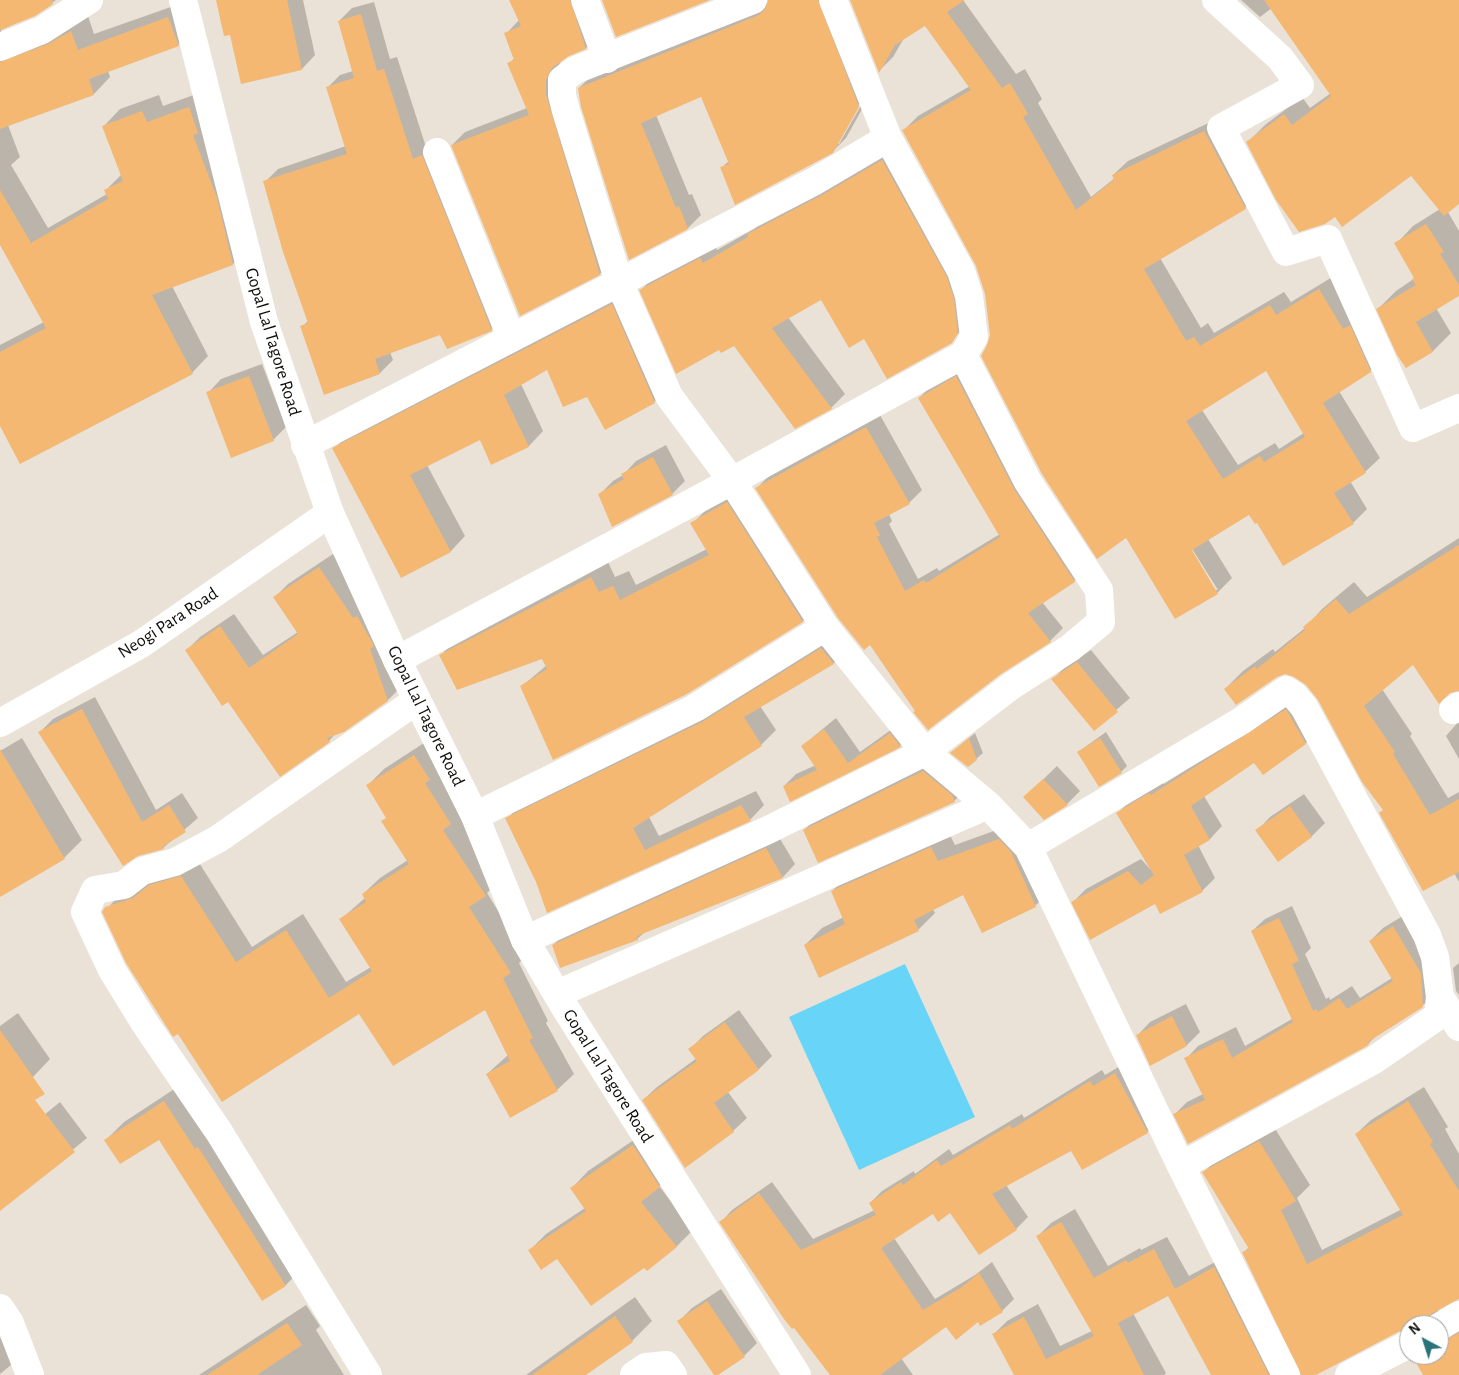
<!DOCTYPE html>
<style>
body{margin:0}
#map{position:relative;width:1459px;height:1375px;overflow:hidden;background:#eae2d6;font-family:"Alegreya Sans",sans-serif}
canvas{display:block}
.north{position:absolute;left:1399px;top:1315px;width:50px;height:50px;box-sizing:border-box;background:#fff;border:1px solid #9f9e9d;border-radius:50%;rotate:320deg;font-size:14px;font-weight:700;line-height:20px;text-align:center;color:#0f0d09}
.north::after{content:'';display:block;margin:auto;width:18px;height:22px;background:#2a737a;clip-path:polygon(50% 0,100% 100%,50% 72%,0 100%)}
</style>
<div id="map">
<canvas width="1459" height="1375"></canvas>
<div class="north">N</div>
</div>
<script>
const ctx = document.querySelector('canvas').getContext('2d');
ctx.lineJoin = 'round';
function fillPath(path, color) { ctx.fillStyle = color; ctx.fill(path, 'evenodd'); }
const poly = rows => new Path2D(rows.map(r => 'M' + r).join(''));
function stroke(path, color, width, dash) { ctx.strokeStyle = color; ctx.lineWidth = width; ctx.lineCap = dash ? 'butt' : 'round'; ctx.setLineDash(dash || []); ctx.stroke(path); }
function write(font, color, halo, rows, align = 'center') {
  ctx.font = font + ' "Alegreya Sans",sans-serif'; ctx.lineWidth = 5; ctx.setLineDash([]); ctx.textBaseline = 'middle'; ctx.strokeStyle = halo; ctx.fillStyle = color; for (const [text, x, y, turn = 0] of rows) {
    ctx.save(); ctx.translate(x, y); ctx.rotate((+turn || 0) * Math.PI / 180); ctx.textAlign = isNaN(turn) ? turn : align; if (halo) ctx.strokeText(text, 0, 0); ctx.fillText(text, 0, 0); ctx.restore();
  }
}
fillPath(poly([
 [905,964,975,1117,859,1170,789,1017]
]), '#68d5f8');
fillPath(poly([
 [0,0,56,0,34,15,1,30,1,36,88,16,94,34,185,2,194,29,178,45,108,71,110,77,94,94,8,125,20,157,11,165,48,228,107,194,106,190,122,174,104,126,120,109,159,95,163,106,205,91,249,247,233,264,172,286,208,356,192,373,0,424,0,345,44,322,0,243],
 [218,0,303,0,315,55,302,69,242,82,231,34],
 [510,0,586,0,599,34,586,48,562,59,559,65,613,260,600,274,520,315,452,145,465,132,527,108,509,63,515,58,506,34,519,20],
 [770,0,834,0,871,93,846,138,832,152,721,168,729,161,702,95,656,115,689,195,692,194,701,215,688,228,629,258,579,88,592,75,769,3],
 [861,101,863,102,839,144,836,144],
 [851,0,963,0,1016,74,1025,69,1042,99,1038,103,1091,197,1115,178,1113,175,1128,161,1219,118,1259,193,1245,208,1160,258,1201,328,1208,323,1214,333,1284,292,1291,302,1334,276,1384,357,1370,371,1339,391,1380,458,1365,472,1350,481,1367,509,1353,523,1258,521,1250,514,1208,539,1232,578,1217,593,1175,618,1126,536,989,346,991,335,986,294,977,266,903,131,918,116,970,86,925,24,904,38,893,57,879,71],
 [1266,369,1304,433,1279,449,1275,443,1238,465,1202,410],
 [1189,544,1218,590,1215,590,1187,545],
 [1241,0,1459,0,1459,202,1448,212,1459,231,1459,294,1436,308,1451,333,1433,351,1407,366,1378,309,1396,291,1415,278,1396,244,1413,226,1440,209,1412,174,1335,215,1248,142,1265,125,1302,97,1310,108,1331,93,1272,8,1260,17],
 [374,2,390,59,397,57,426,147,504,317,491,330,441,333,390,352,393,360,380,373,325,394,302,327,309,320,265,182,278,169,346,146,327,88,340,75,353,71,339,21,352,8],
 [896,147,971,318,951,342,865,338,822,298,788,317,845,394,831,408,796,427,734,344,641,290,655,276,715,245,717,250,754,229,763,220],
 [626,290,669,387,654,402,587,395,548,368,521,384,543,431,529,446,492,463,480,439,427,465,465,536,451,551,402,577,334,449,349,434],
 [262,364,286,427,273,440,208,393,221,379],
 [970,364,1087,568,1074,581,1042,602,1063,628,1050,641,917,710,757,488,770,475,880,415,922,490,909,503,889,514,892,521,889,524,918,579,937,568,939,571,1000,534,919,398,932,385],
 [666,445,685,481,672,494,600,494,613,481,623,475,636,461],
 [743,487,818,605,803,621,687,693,522,686,547,665,543,657,441,655,457,639,608,562,615,577,629,571,636,585,707,549,692,524,708,508],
 [1459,538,1459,690,1414,663,1382,689,1412,734,1410,736,1448,798,1459,792,1459,882,1454,873,1384,810,1319,699,1307,684,1295,676,1285,673,1225,689,1243,671,1273,649,1275,652,1305,628,1322,609,1354,582,1367,597],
 [333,554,367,606,401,687,388,700,336,733,329,741,228,700,187,650,200,637,234,614,263,655,298,632,275,597,288,584],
 [836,634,848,648,834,663,760,706,776,730,761,745,649,817,659,836,756,791,764,805,750,820,537,882,507,819,521,804],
 [1091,650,1130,698,1094,729,1053,679,1066,666],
 [95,697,156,810,182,793,198,818,163,848,137,855,40,732,53,719],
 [1299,698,1318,731,1306,743,1255,761,1204,796,1222,826,1210,839,1198,845,1215,878,1202,891,1161,912,1156,903,1073,902,1086,889,1141,859,1151,870,1117,814,1130,801,1162,782,1164,784],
 [836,718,860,752,902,722,911,734,900,746,790,800,784,786,796,774,816,765,802,746],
 [1459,721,1459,759,1446,736],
 [1106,732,1127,766,1121,772,1078,752],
 [975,733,983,753,976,759,952,752],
 [22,738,82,840,64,858,0,895,0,751],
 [430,739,501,879,487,893,526,956,519,963,548,1021,546,1023,574,1074,557,1090,487,1074,508,1055,485,1008,359,1012,104,912,127,887,198,861,252,947,303,914,346,982,371,967,341,919,365,898,363,894,380,878,408,860,387,817,368,785,384,769],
 [937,758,968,788,954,801,804,830,818,817],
 [1057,766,1080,791,1067,804,1025,797],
 [1304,794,1325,823,1312,836,1278,861,1257,831,1270,817],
 [1016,823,1052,889,1035,906,964,893,933,909,935,913,918,930,805,945,822,928,844,917,832,891,849,875,948,831,955,845],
 [779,837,795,864,783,877,645,932,637,939,553,945,566,933],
 [1292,906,1311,948,1305,954,1326,999,1329,997,1330,1000,1352,986,1360,998,1392,978,1370,941,1383,928,1406,914,1435,994,1422,1006,1377,1035,1369,1043,1175,1114,1187,1102,1203,1094,1186,1059,1198,1046,1236,1027,1245,1046,1292,1019,1252,931,1265,919],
 [1459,963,1459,995,1456,991,1453,968],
 [1186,1004,1200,1032,1187,1045,1151,1064,1137,1036,1150,1022],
 [739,1010,772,1056,759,1069,728,1092,747,1118,733,1131,643,1100,657,1087,697,1058,690,1049,703,1036],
 [18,1013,50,1059,33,1077,0,1100,0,1026],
 [1127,1062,1159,1121,1147,1132,1071,1149,1006,1185,1028,1217,1016,1229,980,1254,950,1211,933,1213,894,1238,935,1299,975,1275,992,1262,1014,1299,1002,1311,978,1320,946,1325,901,1358,913,1375,833,1375,721,1222,732,1210,772,1182,813,1239,875,1210,870,1203,882,1191,914,1171,915,1174,949,1149,953,1155,1022,1114,1024,1118,1102,1070,1105,1075],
 [182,1084,303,1267,286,1285,262,1299,159,1138,106,1140,124,1122],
 [1424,1087,1448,1127,1445,1129,1459,1154,1459,1298,1439,1307,1438,1312,1459,1327,1459,1375,1424,1375,1420,1355,1439,1355,1439,1325,1409,1325,1409,1327,1398,1330,1312,1375,1303,1375,1243,1253,1249,1247,1203,1173,1218,1158,1274,1127,1310,1185,1297,1198,1322,1250,1402,1209,1356,1134,1371,1120],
 [60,1102,87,1138,0,1210,0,1151],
 [650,1129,676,1169,659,1186,693,1230,677,1246,645,1266,558,1257,529,1251,546,1234,585,1208,572,1188,588,1171],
 [1075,1209,1108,1266,1140,1248,1141,1250,1167,1237,1189,1276,1228,1255,1286,1375,1212,1375,1168,1294,1133,1313,1166,1373,1164,1375,1016,1375,993,1335,1007,1321,1038,1304,1060,1346,1092,1331,1038,1236,1051,1223],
 [721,1289,757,1343,744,1356,715,1375,679,1321,692,1308],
 [635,1297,652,1321,632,1341,584,1375,526,1375],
 [306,1305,320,1326,316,1330,344,1375,199,1375],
 [0,1318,23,1355,0,1374]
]), '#0003');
fillPath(poly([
 [0,0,52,0,53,4,35,16,0,30],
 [216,0,287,0,302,70,241,84,230,35,224,36],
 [509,0,570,0,586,49,569,56,552,68,546,80,546,95,600,275,520,316,451,145,529,115,507,63,514,60,504,33,521,26],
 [602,0,710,0,616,37],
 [768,0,818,0,859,107,833,153,735,205,720,167,729,164,701,97,641,123,676,208,679,206,688,229,629,260,581,107,578,88,759,15,765,9],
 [850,0,965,0,947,12,1002,88,1010,83,1028,114,1023,117,1076,210,1114,180,1112,175,1204,131,1246,209,1144,269,1186,341,1194,337,1200,346,1270,305,1276,315,1319,289,1343,329,1350,325,1371,372,1323,403,1366,473,1334,493,1354,524,1283,566,1257,523,1255,524,1249,515,1192,550,1218,594,1175,619,1126,538,1097,559,1042,474,981,356,987,345,990,335,985,294,976,266,902,130,971,90,925,26,895,45,879,73],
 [1266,371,1305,437,1264,462,1260,456,1223,479,1186,421],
 [1264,0,1459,0,1459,204,1444,216,1411,176,1342,227,1335,217,1325,224,1299,232,1276,200,1246,142,1284,114,1292,125,1331,96],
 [361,14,377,71,384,69,413,159,422,155,492,331,447,349,440,335,375,359,380,374,324,395,300,326,308,323,283,252,263,181,347,154,326,87,354,78,338,21],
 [168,17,179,46,89,79,94,95,0,129,0,62,48,44,71,31,78,50],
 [189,107,198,133,193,135,217,198,233,265,152,295,193,374,20,464,0,426,0,352,46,328,0,245,0,190,31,243,108,199,104,190,123,181,102,126,142,111,147,122],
 [882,160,947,277,954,299,958,333,952,343,887,379,864,339,849,348,821,300,772,328,832,409,795,429,734,346,721,353,719,350,676,374,639,290,700,258,703,263,748,237,747,234,822,195],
 [1426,224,1444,252,1440,254,1459,285,1459,296,1416,322,1433,352,1406,368,1397,355,1376,309,1416,285,1412,279,1414,278,1394,243],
 [612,304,655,403,605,430,587,397,563,407,547,370,504,395,529,447,491,465,480,440,410,475,451,552,401,578,332,448],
 [249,376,274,441,231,458,206,392],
 [956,376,1014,489,1075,582,1028,613,1051,642,1001,674,928,730,913,712,915,711,870,645,864,650,838,618,755,488,866,427,910,504,874,523,880,535,877,537,905,591,924,580,926,583,1000,537,918,398],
 [653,457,673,495,612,527,598,494,624,479,621,474],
 [727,502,803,622,687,694,553,760,520,686,547,669,542,659,457,690,439,655,591,577,599,592,613,586,620,600,709,555,690,523],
 [1459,545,1459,691,1450,693,1439,704,1413,665,1364,706,1395,752,1393,754,1430,815,1459,799,1459,872,1423,891,1379,813,1383,810,1362,782,1318,700,1306,685,1294,677,1285,674,1277,677,1236,705,1224,689,1255,666,1257,669,1305,630,1303,627,1336,599,1349,614],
 [319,567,353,618,357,616,369,637,374,646,370,649,388,701,344,732,327,738,330,742,280,777,228,702,222,706,185,650,220,626,249,668,298,634,273,597],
 [821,648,834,664,744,717,762,746,633,828,645,850,741,805,751,821,547,913,536,882,505,818,702,722],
 [1077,662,1118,712,1094,731,1051,679],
 [82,709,142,822,169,805,186,832,162,847,164,849,138,856,123,866,38,732],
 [1286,709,1306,744,1263,775,1254,763,1191,806,1210,840,1184,855,1203,892,1160,914,1155,904,1090,940,1071,902,1128,871,1141,885,1154,875,1116,813,1149,793,1151,795],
 [824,729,848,763,890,733,901,747,790,802,783,786,817,770,801,746],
 [969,738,977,760,968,767,950,753],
 [1100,738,1122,773,1099,787,1077,752],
 [0,749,65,859,0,897],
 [414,755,430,780,425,783,451,824,443,830,486,896,469,907,511,973,503,978,533,1038,529,1040,558,1091,510,1118,486,1074,510,1061,485,1010,393,1066,359,1014,222,1102,178,1034,173,1037,126,963,102,912,105,907,133,898,149,885,181,876,236,962,286,930,329,998,372,971,339,919,366,902,362,894,409,864,381,821,386,818,366,785],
 [923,771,952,795,955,802,818,863,803,830],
 [1043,779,1068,805,1044,820,1023,797],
 [1290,806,1312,837,1278,862,1255,830],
 [999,839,1011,852,1036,907,982,933,963,895,914,920,919,931,819,978,804,945,845,924,831,891,931,847,938,861],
 [766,848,783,878,637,936,638,940,560,968,552,945],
 [1279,918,1299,961,1292,964,1313,1011,1316,1009,1318,1012,1339,998,1347,1009,1393,981,1369,941,1393,926,1421,973,1423,1007,1368,1042,1369,1044,1367,1046,1188,1144,1173,1114,1205,1100,1184,1058,1223,1039,1232,1058,1293,1022,1251,931],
 [1172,1016,1187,1046,1150,1066,1136,1035],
 [725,1022,759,1070,714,1103,734,1132,685,1168,642,1100,697,1061,688,1049],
 [0,1030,45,1094,35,1100,75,1152,0,1211],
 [1115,1073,1148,1133,1082,1170,1071,1151,992,1194,1017,1230,979,1255,950,1213,938,1222,933,1214,881,1248,923,1310,962,1287,979,1273,1003,1312,980,1326,978,1322,956,1340,946,1327,880,1375,830,1375,794,1328,792,1329,784,1319,719,1222,759,1193,801,1250,876,1215,869,1203,901,1182,903,1185,937,1160,941,1166,1010,1125,1012,1129,1090,1081,1093,1086],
 [164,1101,195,1149,198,1147,286,1286,262,1301,159,1140,120,1164,104,1140],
 [1408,1101,1433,1142,1430,1144,1459,1191,1459,1299,1431,1314,1424,1325,1409,1325,1409,1328,1398,1332,1316,1375,1301,1375,1242,1252,1249,1249,1202,1172,1259,1141,1296,1201,1281,1210,1307,1264,1403,1215,1355,1134],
 [633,1145,660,1187,641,1202,677,1247,647,1271,644,1268,591,1306,557,1259,541,1270,528,1250,586,1211,570,1188],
 [1061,1222,1094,1278,1126,1260,1128,1263,1154,1249,1175,1289,1214,1267,1269,1375,1211,1375,1168,1296,1118,1323,1144,1375,1014,1375,992,1334,1024,1317,1046,1359,1094,1336,1036,1236],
 [707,1301,745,1357,718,1375,714,1375,677,1321],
 [615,1316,633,1342,586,1375,532,1375],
 [287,1323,302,1345,257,1375,207,1375],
 [1459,1333,1459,1375,1423,1375,1414,1359,1419,1355,1439,1355,1439,1343]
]), '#f4b873');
stroke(poly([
 [585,0,607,59],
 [753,0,575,70,562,80,562,95,566,111,619,282,669,396,732,481,825,627,925,752,988,805,1028,847,1181,1166,1286,1375],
 [1216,0,1280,58,1300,85,1221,128,1286,252,1328,239,1413,428,1459,408],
 [0,47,42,30,89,0],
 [437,152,511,337],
 [305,445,815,181,888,138,833,0],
 [397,660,732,481,963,355,974,337,969,296,961,271,888,138],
 [1453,710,1459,706],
 [0,723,141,644,330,513],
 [475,816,695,708,825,627],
 [1028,847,1241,721,1286,690,1294,695,1304,707,1427,935,1435,957,1440,997,1438,1016,1374,1060,1181,1166],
 [525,940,768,830,925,752,1011,686,1070,648,1101,622,1099,590,1028,482,963,355],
 [557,994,988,805],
 [1440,997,1459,1027],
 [0,1308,10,1323,30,1375],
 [1439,1327,1459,1315],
 [368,1375,219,1132,144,1022,112,970,85,912,95,890,124,885,142,871,175,862,218,839,417,700],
 [634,1375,646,1367,666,1365,673,1375],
 [1349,1375,1409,1344]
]), '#fff', 28);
stroke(poly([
 [183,0,264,322,330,513,397,660,475,816,525,940,564,1006,797,1375]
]), '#fff', 28);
write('18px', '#0f0d09', '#fff', [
 ["Gopal Lal Tagore Road",273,342,73],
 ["Neogi Para Road",168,623,-33],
 ["Gopal Lal Tagore Road",426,716,64],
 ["Gopal Lal Tagore Road",608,1076,58]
]);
</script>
